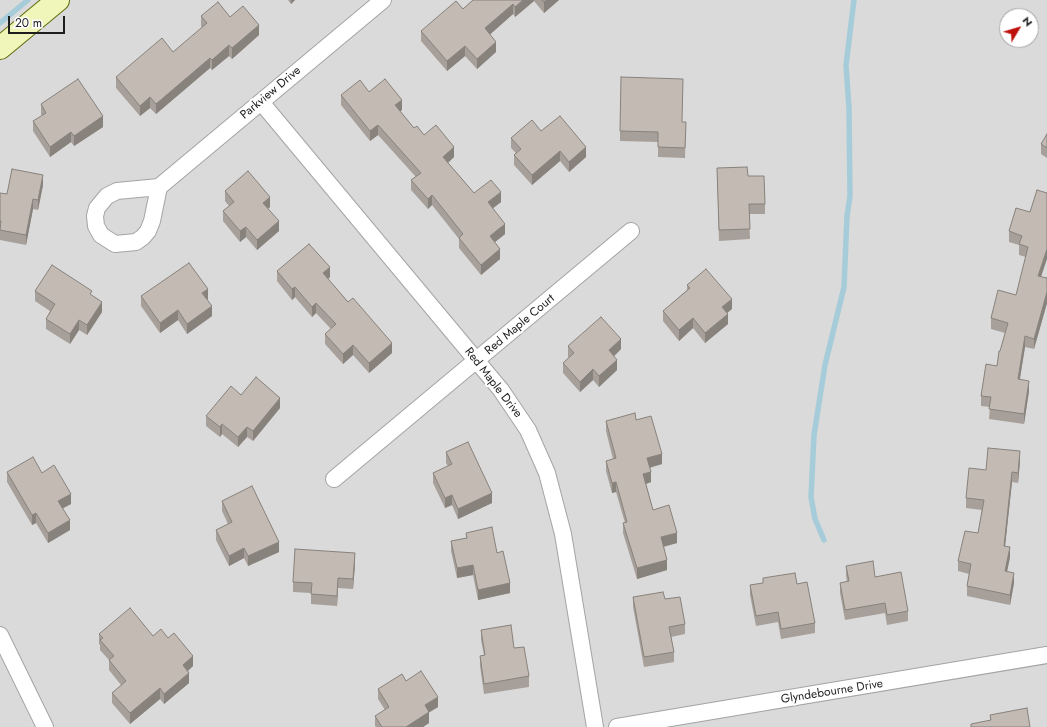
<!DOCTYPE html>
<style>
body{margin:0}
#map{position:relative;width:1047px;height:727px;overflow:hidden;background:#eeebe3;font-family:Jost,sans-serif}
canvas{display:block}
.north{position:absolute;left:999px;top:8px;width:40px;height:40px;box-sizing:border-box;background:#fff;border:1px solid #a5a5a5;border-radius:50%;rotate:52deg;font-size:11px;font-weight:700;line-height:16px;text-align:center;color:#1d1d1d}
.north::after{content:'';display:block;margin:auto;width:14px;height:18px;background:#be110c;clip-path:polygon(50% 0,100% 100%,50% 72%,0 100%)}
.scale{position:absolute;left:8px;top:16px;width:57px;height:18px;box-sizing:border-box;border:2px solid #1d1d1d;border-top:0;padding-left:5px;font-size:12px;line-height:14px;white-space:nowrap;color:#1d1d1d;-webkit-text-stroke:3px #fff;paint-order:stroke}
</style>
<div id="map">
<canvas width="1047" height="727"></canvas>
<div class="north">N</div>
<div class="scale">20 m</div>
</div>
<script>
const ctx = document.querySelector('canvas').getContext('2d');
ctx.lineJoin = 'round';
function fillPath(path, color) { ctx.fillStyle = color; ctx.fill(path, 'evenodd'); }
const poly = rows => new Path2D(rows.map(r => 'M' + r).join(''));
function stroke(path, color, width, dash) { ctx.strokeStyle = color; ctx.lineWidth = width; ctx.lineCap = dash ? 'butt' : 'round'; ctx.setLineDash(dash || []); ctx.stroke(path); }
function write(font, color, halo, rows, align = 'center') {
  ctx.font = font + ' Jost,sans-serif'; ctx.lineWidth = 4; ctx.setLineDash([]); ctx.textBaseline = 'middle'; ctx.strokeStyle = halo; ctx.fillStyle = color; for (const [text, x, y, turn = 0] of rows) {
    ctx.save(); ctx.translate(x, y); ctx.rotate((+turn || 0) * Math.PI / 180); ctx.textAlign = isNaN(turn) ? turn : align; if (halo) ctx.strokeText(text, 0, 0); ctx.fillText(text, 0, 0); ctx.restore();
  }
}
fillPath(poly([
 [0,0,1047,0,1047,727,0,727],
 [1007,16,1031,16,1031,40,1007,40]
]), '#dbdada');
stroke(poly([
 [0,23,28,0],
 [824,540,815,519,811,497,814,435,819,403,825,365,844,287,847,216,850,196,849,108,846,65,854,0]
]), '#a6ccd9', 5.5);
const street = poly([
 [261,102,501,390,528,430,547,473,563,534,595,727],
 [159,187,152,221,148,231,143,237,136,242,115,244,101,235,96,226,95,216,97,208,107,196,117,191,159,187,383,0],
 [334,479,631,231],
 [0,635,45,727],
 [617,727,1047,655]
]);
const secondary = poly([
 [0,48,58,0]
]);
stroke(street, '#a4a4a4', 18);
stroke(secondary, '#5f6d0b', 24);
stroke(street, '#fff', 16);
stroke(secondary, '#f0f5ba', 22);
fillPath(poly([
 [288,0,295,0,291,4],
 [473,0,559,0,544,13,534,1,515,17,513,14,490,34,496,52,477,69,465,56,447,71,421,41,421,31,463,9],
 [201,16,230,17,259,35,232,59,229,56,212,70,210,68,156,114,150,108,140,116,116,88,116,77,173,52,202,28,201,26],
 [369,92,402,110,400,111,414,128,454,157,448,163,474,193,501,202,493,208,505,234,495,242,500,259,481,275,459,248,459,239,432,205,428,209,411,190,411,180,416,177,378,135,370,141,341,105,341,95],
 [41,104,103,127,74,146,71,142,50,157,33,131,33,121,42,116,41,114],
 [682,122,686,122,685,158,658,157,658,142,620,141,620,131],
 [541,131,586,157,569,172,560,161,532,185,514,165,514,155,516,153,511,148,511,138],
 [1047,134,1047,158,1041,154,1041,144],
 [717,168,748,176,765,204,765,214,749,214,750,239,719,241],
 [43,185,38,210,33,209,26,245,0,240,0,193,7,194],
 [225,191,270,207,268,209,279,231,257,250,246,237,240,242,223,221,223,211,229,206,225,201],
 [1016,208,1041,277,1047,278,1047,303,1034,349,1025,347,1020,379,1029,391,1024,424,989,419,990,407,981,406,981,396,997,366,1005,333,991,329,991,318,1016,295,1026,257,1019,255,1019,245,1009,242,1009,231],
 [277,271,330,277,328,279,392,353,369,373,353,355,343,364,325,344,325,334,331,329,316,313,312,317,295,297,292,300,277,281],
 [687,285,732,309,727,313,728,324,705,343,693,328,679,341,663,321,663,311,687,290],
 [35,291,92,296,102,312,87,335,79,330,70,344,46,329,46,319,50,311,35,301],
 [141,296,208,299,207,300,212,316,187,334,178,320,160,333,141,306],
 [568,346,621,349,614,356,617,370,599,387,593,380,580,392,563,373,563,363,569,357,568,357],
 [241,395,280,408,253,441,247,437,238,447,222,434,220,437,206,426,206,416],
 [636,420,662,464,650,468,651,482,646,484,653,510,677,543,664,547,667,570,637,579,623,533,623,523,625,523,616,492,612,493,606,471,606,461,613,459,606,431,606,421],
 [446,452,492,503,458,519,452,505,445,508,433,483,433,473,448,466,446,463],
 [1020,461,1018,483,1012,482,1005,546,1010,557,1007,572,1014,583,1010,605,967,596,967,586,969,574,958,571,958,561,978,533,982,510,966,508,966,498,986,470],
 [7,472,42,473,71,504,63,508,70,530,48,543,36,523,32,525,7,482],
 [222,501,279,552,248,566,244,558,229,566,216,540,216,530,228,524,222,511],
 [466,533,497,553,510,593,478,600,473,575,457,578,451,551,451,541,466,538],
 [355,564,353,589,338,588,337,606,311,604,311,593,293,592,293,582],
 [846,566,875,577,908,611,908,621,887,625,885,613,845,620,840,593,840,583,847,582,846,576],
 [763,578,815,623,815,633,781,639,778,622,756,626,750,595,750,585,763,583],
 [633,597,665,599,685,624,685,634,671,637,674,652,674,662,644,667,633,607],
 [481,630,514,648,529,676,529,687,484,694,480,666,480,656,484,655,481,640],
 [99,634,153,636,193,666,188,671,189,683,164,704,160,699,130,724,112,703,112,693,121,685,109,670,109,660,100,650,100,645,99,644],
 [406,681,438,707,429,712,429,723,423,727,376,727,375,726,375,716,385,710,378,699,378,689]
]), '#a7a09a');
fillPath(poly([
 [291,0,295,0,291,4],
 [523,0,534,0,534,1,515,17,515,7],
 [547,0,559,0,544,13,544,2],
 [513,4,513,14,485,39,485,28],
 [259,25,259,35,232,59,232,48],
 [496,42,496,52,477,69,477,59],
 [229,45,229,56,212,70,212,60],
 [465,46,465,56,447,71,447,61],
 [210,58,210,68,156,114,156,104],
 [150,97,150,108,140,116,140,106],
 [402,100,402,110,395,115,395,105],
 [103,116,103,127,74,146,74,136],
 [378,125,378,135,370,141,370,131],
 [71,132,71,142,50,157,50,147],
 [454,147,454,157,443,167,443,157],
 [586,147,586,157,569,172,569,162],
 [560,151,560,161,532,185,532,175],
 [43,175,43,185,38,210,38,200],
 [501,192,501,202,488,212,488,202],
 [432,195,432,205,428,209,428,199],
 [270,197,270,207,263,213,263,203],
 [33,199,33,209,26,245,26,235],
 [279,221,279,231,257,250,257,240],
 [505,224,505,234,490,246,490,236],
 [246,227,246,237,240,242,240,231],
 [500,249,500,259,481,275,481,265],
 [1047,249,1047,259,1038,286,1038,276],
 [330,267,330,277,323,283,323,273],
 [295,287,295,297,292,300,292,289],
 [208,289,208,299,202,303,202,293],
 [1047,292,1047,303,1034,349,1034,339],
 [732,299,732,309,722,317,722,307],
 [102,302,102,312,87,335,87,325],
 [316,303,316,313,312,317,312,307],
 [212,306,212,316,187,334,187,324],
 [178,310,178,320,160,333,160,323],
 [728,314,728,324,705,343,705,333],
 [693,318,693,328,679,341,679,330],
 [79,320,79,330,70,344,70,334],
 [1025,336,1025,347,1018,389,1018,379],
 [621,339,621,349,609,361,609,350],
 [392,343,392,353,369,373,369,363],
 [353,345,353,355,343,364,343,354],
 [617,360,617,370,599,387,599,376],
 [593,369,593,380,580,392,580,382],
 [1029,381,1029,391,1024,424,1024,414],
 [280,398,280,408,253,441,253,431],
 [222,424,222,434,220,437,220,427],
 [247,427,247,437,238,447,238,437],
 [1020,451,1020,461,1018,483,1018,473],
 [662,454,662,464,647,468,647,458],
 [651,472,651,482,643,485,643,474],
 [1012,472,1012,482,1004,556,1004,546],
 [616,482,616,492,612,493,612,483],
 [492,493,492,503,458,519,458,509],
 [71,494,71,504,58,511,58,501],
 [452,495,452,505,445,508,445,498],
 [36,513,36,523,32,525,32,515],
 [70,520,70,530,48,543,48,533],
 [677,533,677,543,661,547,661,537],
 [279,542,279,552,248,566,248,556],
 [1010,547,1010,557,1005,581,1005,571],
 [244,548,244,558,229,566,229,556],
 [355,553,355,564,353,589,353,579],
 [667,560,667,570,637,579,637,568],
 [473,565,473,575,457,578,457,568],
 [1014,573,1014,583,1010,605,1010,595],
 [338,578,338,588,337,606,337,596],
 [510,583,510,593,478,600,478,590],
 [193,656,193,666,183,675,183,665],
 [189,673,189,683,164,704,164,694],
 [160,688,160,699,130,724,130,713],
 [438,697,438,707,425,715,425,705],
 [429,712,429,723,423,727,406,727]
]), '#88827d');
const building = poly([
 [473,0,523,0,515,7,513,4,485,28,496,42,477,59,465,46,447,61,421,31,456,1,463,9,473,0],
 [542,0,547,0,544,2,542,0],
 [218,2,230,17,243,6,259,25,232,48,229,45,212,60,210,58,156,104,150,97,140,106,116,77,162,38,173,52,207,23,201,16,218,2],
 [621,77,683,79,682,122,686,122,685,148,658,147,658,132,620,131,621,77],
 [78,79,103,116,74,136,71,132,50,147,33,121,46,113,41,104,78,79],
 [385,79,402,100,395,105,414,128,417,126,424,135,436,125,454,147,443,157,474,193,491,180,501,192,488,202,505,224,490,236,500,249,481,265,459,238,463,234,432,195,428,199,411,180,421,173,378,125,370,131,341,95,360,80,369,92,385,79],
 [560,116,586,147,569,162,560,151,532,175,514,155,521,149,511,138,532,120,541,131,560,116],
 [1047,134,1047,148,1041,144,1047,134],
 [747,167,748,176,764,176,765,204,749,204,750,229,719,230,717,168,747,167],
 [12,169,43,175,38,200,33,199,26,235,0,230,1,221,0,221,0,193,7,194,12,169],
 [248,171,270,197,263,203,279,221,257,240,246,227,240,231,223,211,234,202,225,191,248,171],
 [1037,190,1047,193,1047,249,1038,276,1047,278,1047,292,1034,339,1025,336,1018,379,1029,381,1024,414,989,409,991,397,981,396,986,364,997,366,999,351,1000,351,1008,323,991,318,998,290,1016,295,1028,247,1019,244,1022,236,1009,231,1016,208,1030,212,1037,190],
 [309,244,330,267,323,273,348,302,353,298,392,343,369,363,353,345,343,354,325,334,336,324,316,303,312,307,295,287,292,289,277,271,309,244],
 [189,263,208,289,202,293,212,306,187,324,178,310,160,323,141,296,189,263],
 [52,265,92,291,90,294,102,302,87,325,79,320,70,334,46,319,55,304,35,291,52,265],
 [706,269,732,299,722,307,728,314,705,333,693,318,679,330,663,311,690,288,687,285,706,269],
 [601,317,621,339,609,350,617,360,599,376,593,369,580,382,563,363,574,353,568,346,601,317],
 [256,377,280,398,253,431,247,427,238,437,222,424,220,427,206,416,231,386,241,395,256,377],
 [635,413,636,420,651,416,662,454,647,458,651,472,643,474,653,510,669,505,677,533,661,537,667,560,637,568,623,523,627,522,616,482,612,483,606,461,616,458,606,421,635,413],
 [468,442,492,493,458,509,452,495,445,498,433,473,452,464,446,452,468,442],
 [988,448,1020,451,1018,473,1012,472,1004,546,1010,547,1005,571,1014,573,1010,595,967,586,971,564,958,561,965,531,978,533,984,500,966,498,969,468,986,470,988,448],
 [33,457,42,473,54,465,71,494,58,501,70,520,48,533,36,513,32,515,7,472,33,457],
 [252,486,279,542,248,556,244,548,229,556,216,530,232,522,222,501,252,486],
 [492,527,497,553,503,551,510,583,478,590,473,565,457,568,451,541,467,538,466,533,492,527],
 [295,549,355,553,353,579,338,578,337,596,311,594,312,583,293,582,295,549],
 [873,561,875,577,901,572,908,611,887,615,885,603,845,610,840,583,849,581,846,566,873,561],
 [795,573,797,584,807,582,815,623,781,629,778,612,756,616,750,585,763,583,763,578,795,573],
 [663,592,665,599,680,597,685,624,669,627,674,652,644,657,633,597,663,592],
 [130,608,153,636,161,629,168,638,174,633,193,656,183,665,189,673,164,694,160,688,130,713,112,693,126,681,109,660,114,656,100,640,103,638,99,634,130,608],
 [511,625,514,648,524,647,529,676,484,684,480,656,485,655,481,630,511,625],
 [421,671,438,697,425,705,429,712,406,727,382,727,375,716,389,707,378,689,402,674,406,681,421,671],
 [1027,708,1030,727,971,727,971,724,991,720,990,715,1027,708]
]);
fillPath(building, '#c2bab3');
stroke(building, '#88827d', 1);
write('12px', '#1d1d1d', '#fff', [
 ["Parkview Drive",271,93,-40],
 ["Red Maple Court",520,325,-40],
 ["Red Maple Drive",493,383,52],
 ["Glyndebourne Drive",832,692,-9]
]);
</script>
